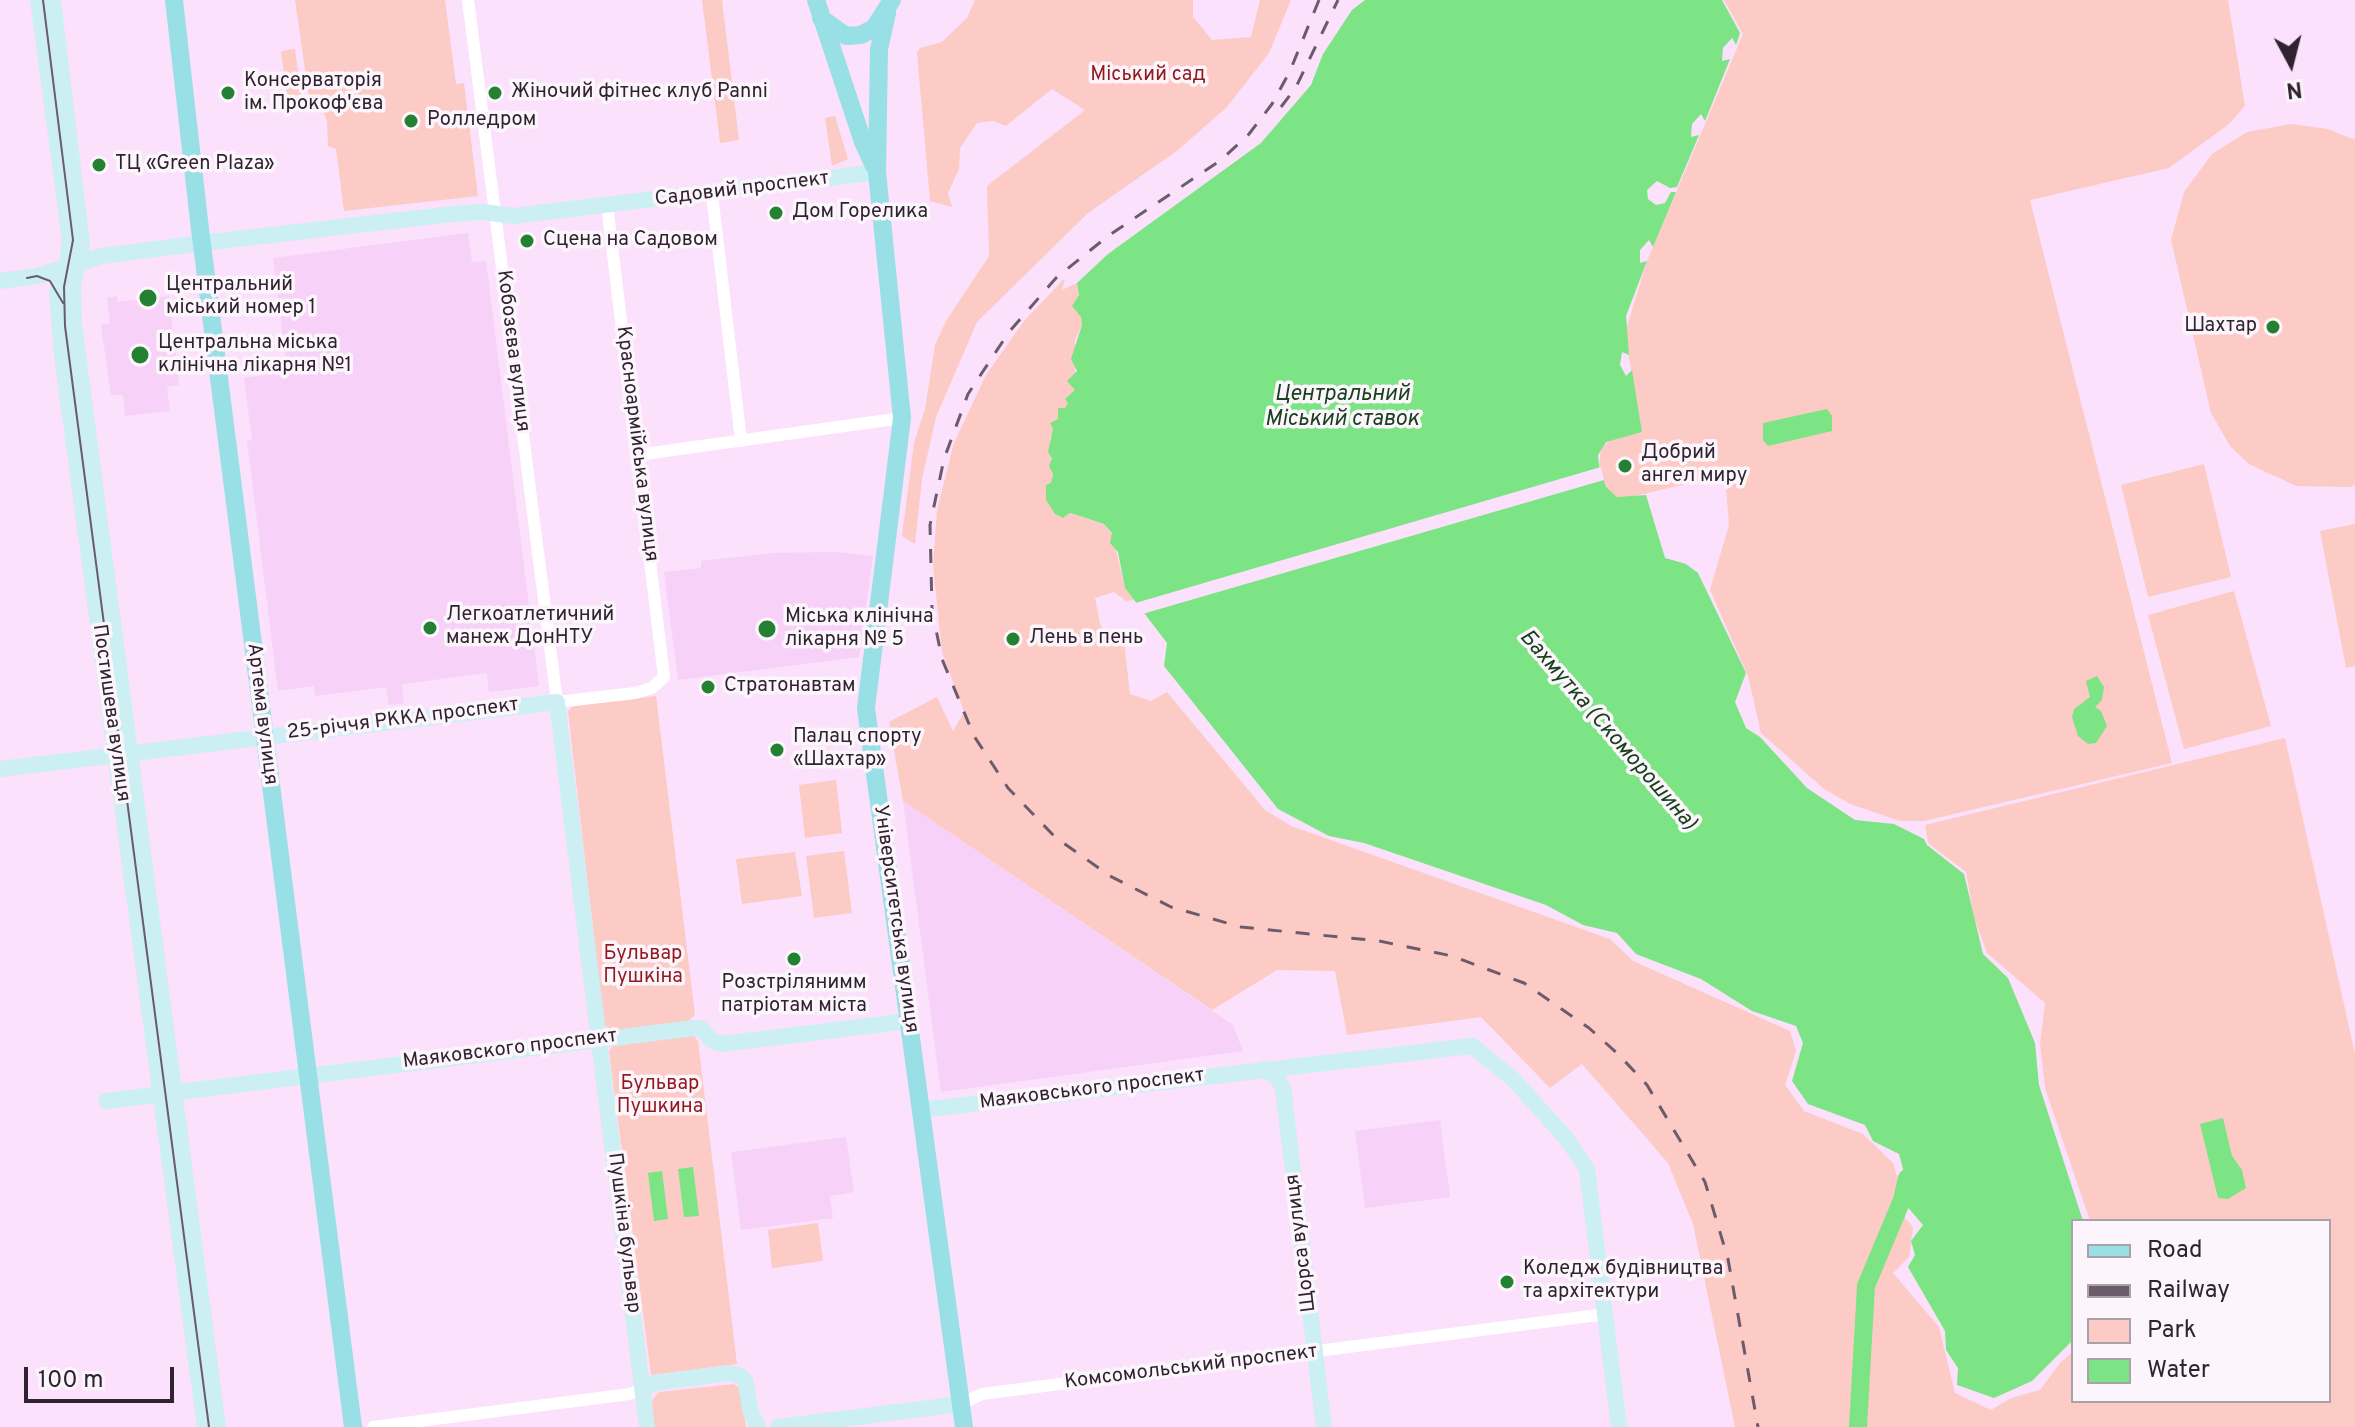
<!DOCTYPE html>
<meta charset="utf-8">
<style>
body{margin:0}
#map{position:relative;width:2355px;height:1427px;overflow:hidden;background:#fbe1fb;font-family:Overpass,sans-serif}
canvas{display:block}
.legend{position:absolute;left:2071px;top:1219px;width:260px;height:184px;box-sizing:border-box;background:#fcf6fc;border:2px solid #aaa2aa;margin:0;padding:10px 14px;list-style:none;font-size:24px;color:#2f232f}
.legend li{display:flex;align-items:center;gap:16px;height:40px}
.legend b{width:40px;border:2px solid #aaa2aa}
.north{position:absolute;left:2251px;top:24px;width:80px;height:80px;-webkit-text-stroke:6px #fcf6fc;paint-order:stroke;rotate:173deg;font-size:22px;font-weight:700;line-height:32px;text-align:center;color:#2f232f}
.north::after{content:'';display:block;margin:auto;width:28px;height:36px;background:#2f232f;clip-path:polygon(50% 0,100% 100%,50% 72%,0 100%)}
.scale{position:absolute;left:24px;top:1367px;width:150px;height:36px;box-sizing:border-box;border:4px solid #2f232f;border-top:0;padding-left:10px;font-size:24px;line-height:28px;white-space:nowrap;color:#2f232f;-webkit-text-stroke:6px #fcf6fc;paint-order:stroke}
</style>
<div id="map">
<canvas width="2355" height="1427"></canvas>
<ul class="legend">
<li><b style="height:10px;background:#98dfe6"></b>Road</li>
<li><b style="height:10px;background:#6b5b6b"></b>Railway</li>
<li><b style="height:22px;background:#fdcbc5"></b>Park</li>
<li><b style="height:22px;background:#7ce484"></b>Water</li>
</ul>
<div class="north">N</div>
<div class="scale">100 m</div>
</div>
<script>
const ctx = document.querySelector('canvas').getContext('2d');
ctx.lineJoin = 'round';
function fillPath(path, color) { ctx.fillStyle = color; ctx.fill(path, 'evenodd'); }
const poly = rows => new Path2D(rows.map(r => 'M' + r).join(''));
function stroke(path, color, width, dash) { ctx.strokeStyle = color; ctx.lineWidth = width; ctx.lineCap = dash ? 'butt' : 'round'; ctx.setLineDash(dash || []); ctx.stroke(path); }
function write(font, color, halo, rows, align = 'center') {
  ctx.font = font + ' Overpass,sans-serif'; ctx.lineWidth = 7; ctx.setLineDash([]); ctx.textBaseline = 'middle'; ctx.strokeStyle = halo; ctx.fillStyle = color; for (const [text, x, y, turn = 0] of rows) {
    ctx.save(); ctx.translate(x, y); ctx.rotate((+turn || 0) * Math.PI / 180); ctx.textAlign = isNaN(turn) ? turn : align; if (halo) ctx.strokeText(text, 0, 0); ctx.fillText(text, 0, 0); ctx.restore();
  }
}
fillPath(poly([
 [468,233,472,262,486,261,539,686,489,692,487,673,402,684,404,703,389,705,386,687,315,696,314,686,278,691,247,441,252,440,244,378,287,372,273,258],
 [117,296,118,302,169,296,179,385,167,387,170,411,125,416,123,395,111,395,101,325,110,323,107,298],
 [837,552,873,556,859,657,678,680,664,572,701,568,701,561,774,553],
 [903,801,1233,1025,1243,1051,941,1092],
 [1440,1120,1450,1197,1365,1208,1355,1131],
 [846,1137,854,1192,830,1196,833,1218,741,1230,731,1152]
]), '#f7d1f8');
fillPath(poly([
 [295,0,445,0,456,84,464,83,478,196,344,211,336,149,328,146,327,121,321,105,309,97],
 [702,0,722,0,739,140,720,143],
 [975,0,1193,0,1193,17,1212,40,1251,37,1260,0,1291,0,1269,53,1227,107,1178,150,1088,213,977,322,936,417,922,479,915,544,902,536,914,443,925,409,935,345,946,321,989,256,987,186,1085,110,1052,89,1006,126,993,121,977,123,960,148,959,169,948,193,952,207,930,201,917,53,920,48,942,42,967,18],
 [1724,0,2228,0,2245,106,2229,124,2169,168,2030,200,2172,763,1924,821,1900,821,1850,804,1824,789,1761,733,1748,676,1710,590,1729,525,1725,475,1626,498,1617,497,1606,487,1599,466,1601,448,1614,437,1642,432,1625,333,1647,261,1743,34],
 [295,49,301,94,287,98,281,51],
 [835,116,848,159,832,166,825,118],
 [2291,124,2328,129,2355,140,2355,485,2349,487,2296,486,2249,464,2230,446,2211,413,2171,240,2184,192,2212,154,2247,132],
 [1065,278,1062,290,1077,283,1082,325,1075,340,1075,390,1050,437,1055,514,1063,518,1070,513,1104,524,1112,534,1125,588,1134,600,1126,601,1114,592,1095,598,1100,624,1110,641,1124,641,1130,694,1151,701,1167,692,1265,810,1291,826,1610,939,1633,961,1790,1031,1796,1051,1785,1085,1804,1111,1863,1134,1893,1163,1898,1179,1895,1206,1913,1227,1909,1257,1893,1273,1939,1327,1955,1393,1991,1410,2011,1398,2040,1390,2060,1363,2073,1352,2073,1401,2329,1401,2329,1221,2090,1221,2045,1088,2040,1044,2045,1003,1987,953,1974,917,1966,872,1928,843,1925,825,2285,738,2355,1054,2355,1427,1735,1427,1693,1224,1668,1163,1582,1064,1550,1088,1481,1017,1347,1035,1335,971,1277,970,1212,1010,903,801,889,722,937,697,953,731,964,712,942,652,933,566,937,510,954,443,986,375,1024,321],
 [2204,464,2231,577,2148,597,2121,485],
 [2355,524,2355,666,2346,668,2320,531],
 [2234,591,2271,726,2184,749,2148,615],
 [656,696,695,1015,687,1022,614,1031,604,1025,568,711,573,706],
 [836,780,842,833,805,838,799,785],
 [844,851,852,913,814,918,806,856],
 [795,852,802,896,742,904,736,859],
 [693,1035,698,1041,737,1364,651,1375,609,1051,613,1046],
 [818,1223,823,1261,772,1268,768,1230],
 [734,1384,741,1389,746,1427,653,1427,650,1403,659,1392]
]), '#fdcbc5');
fillPath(poly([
 [1365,0,1722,0,1740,33,1736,45,1732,38,1723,48,1722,61,1730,59,1705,121,1701,114,1692,124,1691,137,1699,135,1677,187,1670,188,1657,181,1647,190,1648,199,1656,205,1665,203,1671,192,1676,192,1653,247,1649,240,1640,250,1640,263,1647,261,1626,316,1629,355,1622,352,1620,365,1626,376,1632,370,1642,432,1606,442,1598,455,1599,466,1606,487,1617,497,1646,495,1665,558,1686,564,1698,573,1746,673,1735,702,1746,728,1760,737,1807,788,1855,820,1894,824,1924,839,1927,845,1964,874,1983,954,2008,978,2035,1043,2039,1085,2083,1221,2073,1221,2073,1340,2032,1381,1994,1398,1957,1385,1958,1368,1946,1350,1945,1331,1908,1267,1915,1255,1911,1241,1923,1225,1899,1197,1905,1176,1899,1154,1873,1141,1865,1125,1808,1104,1792,1081,1803,1043,1796,1026,1752,1011,1701,979,1636,954,1617,933,1583,925,1546,905,1364,843,1329,836,1278,809,1164,666,1167,643,1125,588,1118,552,1110,543,1112,533,1104,524,1083,517,1070,513,1063,518,1055,514,1046,500,1046,485,1051,483,1053,474,1049,466,1052,458,1048,452,1053,428,1050,423,1058,419,1058,408,1065,408,1068,403,1065,399,1075,390,1067,381,1077,371,1071,359,1082,325,1081,317,1072,306,1079,295,1077,283,1108,254,1261,143,1311,85,1323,54,1352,10],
 [1827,409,1832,416,1832,431,1768,446,1763,440,1763,423],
 [2097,676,2104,687,2102,700,2095,707,2101,711,2107,726,2096,743,2088,744,2078,736,2072,717,2074,709,2090,697,2086,681],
 [2223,1118,2232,1156,2242,1170,2246,1188,2228,1199,2218,1198,2200,1124],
 [693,1167,699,1216,684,1217,678,1169],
 [662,1171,668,1219,654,1221,648,1173]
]), '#7ce484');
fillPath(poly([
 [1601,467,1604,480,1139,615,1132,604]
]), '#fbe1fb');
stroke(poly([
 [1858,1427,1866,1286,1902,1200,1907,1178]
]), '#7ce484', 18);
stroke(poly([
 [468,0,557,702,635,693,652,688,664,677,607,205],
 [712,194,741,441],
 [637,455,902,418],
 [961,1404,982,1394,1606,1314],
 [373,1427,630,1394,642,1388]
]), '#fff', 12);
stroke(poly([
 [38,0,70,240,67,266,57,291,62,355,205,1427],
 [53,0,82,245,73,285,74,324,218,1427],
 [0,281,37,276,102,256,202,243,453,214,484,212,513,216,877,172],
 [0,769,557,702,647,1427],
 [1262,1069,1276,1076,1283,1088,1324,1427],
 [106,1101,694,1028,702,1029,711,1040,721,1044,909,1021],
 [921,1110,1472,1046,1513,1079,1566,1138,1587,1169,1619,1427],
 [642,1388,655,1383,729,1373,740,1376,745,1380,751,1413,758,1427],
 [778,1427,961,1404]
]), '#cbeff3', 16);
stroke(poly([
 [174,0,200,229,353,1427],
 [816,0,863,142,874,166],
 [887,13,879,49,877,172,902,418,866,708,964,1427],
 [821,18,846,36,861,35,874,28,892,0]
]), '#98dfe6', 18);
stroke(poly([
 [43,0,73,240,64,287,65,326,209,1427],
 [27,278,37,276,50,281,63,303]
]), '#6b5b6b', 2);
stroke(poly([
 [1319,0,1290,71,1272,104,1249,134,1221,160,1108,236,1056,278,1009,332,968,394,944,459,930,525,932,610,942,659,974,736,1008,788,1055,837,1110,876,1171,907,1241,927,1379,941,1452,956,1524,983,1589,1028,1618,1054,1647,1085,1705,1182,1728,1259,1758,1427],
 [1281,107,1296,87,1338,0]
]), '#6b5b6b', 3, [14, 14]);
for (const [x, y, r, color] of [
 [228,93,8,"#248132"],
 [495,93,8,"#248132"],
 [411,121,8,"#248132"],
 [99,165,8,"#248132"],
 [776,213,8,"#248132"],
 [527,241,8,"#248132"],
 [148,298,10,"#248132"],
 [2273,327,8,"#248132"],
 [140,355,10,"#248132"],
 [1625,466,8,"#248132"],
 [430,628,8,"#248132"],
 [767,629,10,"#248132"],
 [1013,639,8,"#248132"],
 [708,687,8,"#248132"],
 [777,750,8,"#248132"],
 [794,959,8,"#248132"],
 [1507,1282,8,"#248132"]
]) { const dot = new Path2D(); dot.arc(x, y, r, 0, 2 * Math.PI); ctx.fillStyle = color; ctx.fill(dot); stroke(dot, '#fcf6fc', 3); }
write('20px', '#91191d', '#fcf6fc', [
 ["Міський сад",1148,76],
 ["Бульвар",643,955],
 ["Пушкіна",643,978],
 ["Бульвар",660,1085],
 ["Пушкина",660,1108]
]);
write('20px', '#2f232f', '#fcf6fc', [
 ["Консерваторія",244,82],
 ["ім. Прокоф'єва",244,105],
 ["Жіночий фітнес клуб Panni",511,93],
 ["Ролледром",427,121],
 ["ТЦ «Green Plaza»",115,165],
 ["Дом Горелика",792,213],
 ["Сцена на Садовом",543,241],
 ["Центральний",166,286],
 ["міський номер 1",166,309],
 ["Шахтар",2257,327,"right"],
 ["Центральна міська",158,344],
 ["клінічна лікарня №1",158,367],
 ["Добрий",1641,454],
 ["ангел миру",1641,477],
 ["Легкоатлетичний",446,616],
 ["манеж ДонНТУ",446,639],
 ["Міська клінічна",785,618],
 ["лікарня № 5",785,641],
 ["Лень в пень",1029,639],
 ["Стратонавтам",724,687],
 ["Палац спорту",793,738],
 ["«Шахтар»",793,761],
 ["Розстрілянимм",794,984,"center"],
 ["патріотам міста",794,1007,"center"],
 ["Коледж будівництва",1523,1270],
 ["та архітектури",1523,1293]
], 'left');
write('20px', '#2f232f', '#fcf6fc', [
 ["Садовий проспект",742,190,-7],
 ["Кобозєва вулиця",512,351,83],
 ["Красноармійська вулиця",636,444,83],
 ["Постишева вулиця",110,713,82],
 ["Артема вулиця",261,714,83],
 ["25-річчя РККА проспект",403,720,-7],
 ["Університетська вулиця",895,919,82],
 ["Маяковского проспект",510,1050,-7],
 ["Маяковського проспект",1092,1090,-7],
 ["Пушкіна бульвар",623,1233,83],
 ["Щорса вулиця",1302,1243,-97],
 ["Комсомольський проспект",1191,1368,-7]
]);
write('italic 22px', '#18411d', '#fcf6fc', [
 ["Центральний",1342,396],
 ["Міський ставок",1342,421],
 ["Бахмутка (Скоморошина)",1607,731,49]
]);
</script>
